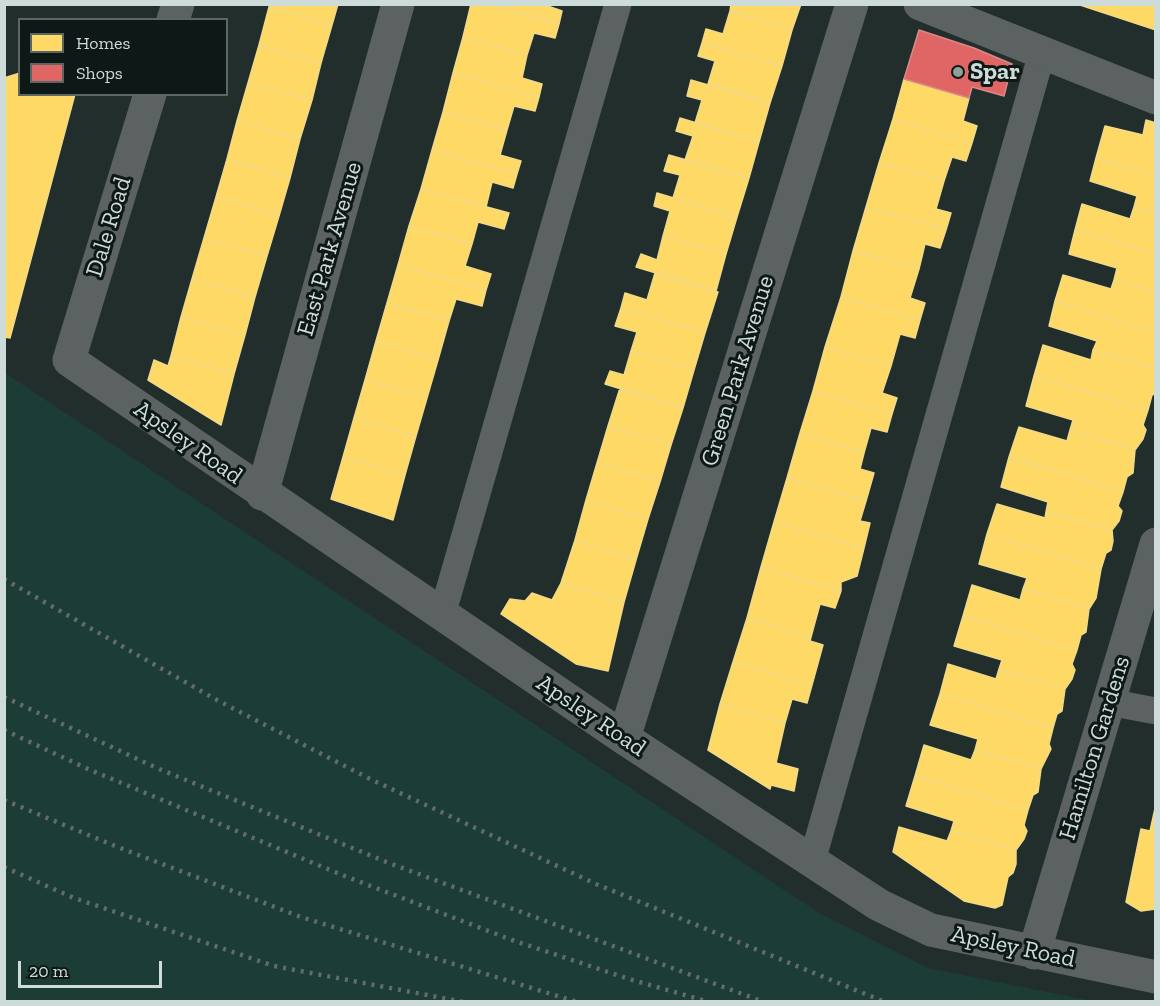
<!DOCTYPE html>
<style>
body{margin:0}
#map{position:relative;width:1160px;height:1006px;overflow:hidden;background:#212e2c;font-family:"Zilla Slab",serif}
canvas{display:block}
.frame{position:absolute;inset:0;border:6px solid #cddcd8;pointer-events:none}
.legend{position:absolute;left:18px;top:18px;width:210px;height:78px;box-sizing:border-box;background:#0e1917;border:2px solid #5a6764;margin:0;padding:8px 10px;list-style:none;font-size:18px;color:#cddcd8}
.legend li{display:flex;align-items:center;gap:12px;height:30px}
.legend b{width:30px;border:2px solid #5a6764}
.scale{position:absolute;left:18px;top:961px;width:144px;height:27px;box-sizing:border-box;border:3px solid #cddcd8;border-top:0;padding-left:8px;font-size:18px;line-height:21px;white-space:nowrap;color:#cddcd8;-webkit-text-stroke:4px #0e1917;paint-order:stroke}
</style>
<div id="map">
<canvas width="1160" height="1006"></canvas>
<div class="frame"></div>
<ul class="legend">
<li><b style="height:16px;background:#ffd966"></b>Homes</li>
<li><b style="height:16px;background:#e06666"></b>Shops</li>
</ul>
<div class="scale">20 m</div>
</div>
<script>
const ctx = document.querySelector('canvas').getContext('2d');
ctx.lineJoin = 'round';
function fillPath(path, color) { ctx.fillStyle = color; ctx.fill(path, 'evenodd'); }
const poly = rows => new Path2D(rows.map(r => 'M' + r).join(''));
function stroke(path, color, width, dash) { ctx.strokeStyle = color; ctx.lineWidth = width; ctx.lineCap = dash ? 'butt' : 'round'; ctx.setLineDash(dash || []); ctx.stroke(path); }
function write(font, color, halo, rows, align = 'center') {
  ctx.font = font + ' "Zilla Slab",serif'; ctx.lineWidth = 6; ctx.setLineDash([]); ctx.textBaseline = 'middle'; ctx.strokeStyle = halo; ctx.fillStyle = color; for (const [text, x, y, turn = 0] of rows) {
    ctx.save(); ctx.translate(x, y); ctx.rotate((+turn || 0) * Math.PI / 180); ctx.textAlign = isNaN(turn) ? turn : align; if (halo) ctx.strokeText(text, 0, 0); ctx.fillText(text, 0, 0); ctx.restore();
  }
}
fillPath(poly([
 [5,373,819,913,928,968,1092,1001,5,1001]
]), '#1c3d36');
const homes = poly([
 [270,4,338,4,332,25,269,7,270,4],
 [471,4,488,4,559,24,555,38,534,33,527,55,463,37,471,4],
 [488,4,542,4,562,11,559,24,488,4],
 [731,4,801,4,792,30,730,11,731,4],
 [1156,4,1156,30,1080,5,1080,4,1156,4],
 [269,7,332,25,321,63,259,45,269,7],
 [730,11,792,30,782,66,702,43,706,29,723,34,730,11],
 [463,37,527,55,522,78,542,84,539,97,453,73,463,37],
 [702,43,782,66,770,103,708,84,715,61,698,56,702,43],
 [259,45,321,63,312,100,248,83,259,45],
 [20,73,20,94,75,94,10,338,4,337,4,78,20,73],
 [453,73,539,97,535,111,514,106,507,130,443,112,453,73],
 [904,79,969,98,963,121,977,126,972,143,893,119,904,79],
 [691,80,770,103,759,142,695,123,702,100,687,96,691,80],
 [248,83,312,100,300,139,237,121,248,83],
 [443,112,507,130,500,155,521,161,517,174,432,150,443,112],
 [680,118,759,142,749,178,685,160,693,136,676,131,680,118],
 [893,119,972,143,966,161,952,157,944,181,879,163,893,119],
 [1146,120,1156,123,1156,175,1096,158,1105,126,1143,135,1146,120],
 [237,121,300,139,290,178,227,159,237,121],
 [432,150,517,174,513,188,492,182,486,207,421,189,432,150],
 [669,155,749,178,737,217,673,198,680,175,664,171,669,155],
 [1096,158,1156,175,1156,214,1134,207,1137,196,1090,181,1096,158],
 [227,159,290,178,279,216,216,197,227,159],
 [879,163,944,181,936,209,951,213,946,230,866,207,879,163],
 [421,189,509,213,504,229,478,222,472,244,409,226,421,189],
 [657,193,737,217,726,254,663,236,670,211,654,206,657,193],
 [216,197,279,216,267,256,204,238,216,197],
 [1082,204,1130,219,1134,207,1156,214,1156,254,1075,230,1082,204],
 [866,207,946,230,940,248,925,244,919,269,853,251,866,207],
 [409,226,472,244,465,266,491,274,486,290,398,265,409,226],
 [1075,230,1156,254,1156,292,1114,280,1117,268,1069,254,1075,230],
 [663,236,726,254,716,291,636,267,641,254,657,260,663,236],
 [204,238,267,256,255,297,192,279,204,238],
 [853,251,919,269,910,298,925,303,920,320,841,297,853,251],
 [398,265,486,290,482,306,456,299,449,321,387,303,398,265],
 [655,273,718,292,705,333,621,308,625,293,647,300,655,273],
 [1063,275,1111,289,1114,280,1156,292,1156,333,1055,301,1063,275],
 [192,279,255,297,245,335,181,317,192,279],
 [841,297,920,320,915,338,900,334,891,366,825,347,841,297],
 [1055,301,1156,333,1156,369,1093,350,1097,341,1049,326,1055,301],
 [387,303,449,321,438,360,376,341,387,303],
 [621,308,705,333,694,370,631,351,637,332,615,326,621,308],
 [181,317,245,335,234,374,171,356,181,317],
 [376,341,438,360,427,398,365,380,376,341],
 [1043,345,1091,360,1093,350,1156,369,1156,393,1152,395,1148,410,1034,376,1043,345],
 [825,347,891,366,882,393,897,398,892,414,813,391,825,347],
 [631,351,694,370,683,408,605,384,610,371,624,375,631,351],
 [171,356,234,374,221,425,148,380,154,360,168,366,171,356],
 [1034,376,1148,410,1143,425,1146,430,1143,439,1135,450,1070,430,1073,420,1026,406,1034,376],
 [365,380,427,398,416,436,354,418,365,380],
 [620,388,683,408,671,445,608,426,620,388],
 [813,391,892,414,887,432,871,428,864,453,800,433,813,391],
 [354,418,416,436,405,475,343,457,354,418],
 [608,426,671,445,660,482,597,463,608,426],
 [1019,427,1067,441,1070,430,1135,450,1133,473,1127,477,1123,492,1009,457,1019,427],
 [800,433,864,453,860,469,874,473,866,501,787,478,800,433],
 [343,457,405,475,393,520,331,499,343,457],
 [1009,457,1123,492,1118,506,1122,511,1119,521,1112,530,1046,512,1048,502,1001,487,1009,457],
 [597,463,660,482,648,519,586,500,597,463],
 [787,478,866,501,860,521,870,523,864,548,774,522,787,478],
 [586,500,648,519,636,560,575,540,586,500],
 [997,504,1045,518,1046,512,1112,530,1113,541,1111,550,1106,553,1101,569,987,534,997,504],
 [774,522,864,548,857,576,841,582,841,591,761,567,774,522],
 [987,534,1101,569,1096,598,1089,609,1023,589,1027,578,979,564,987,534],
 [575,540,636,560,624,602,561,583,575,540],
 [761,567,841,591,835,608,820,604,811,637,747,618,761,567],
 [561,583,624,602,608,671,576,664,501,614,510,599,525,601,532,593,552,600,561,583],
 [972,585,1020,600,1023,589,1089,609,1086,632,1081,635,1077,650,963,616,972,585],
 [963,616,1077,650,1072,664,1075,670,1072,679,1065,689,999,669,1002,660,954,646,963,616],
 [747,618,811,637,810,641,823,645,812,685,733,662,747,618],
 [733,662,812,685,807,703,792,699,785,723,720,704,733,662],
 [948,664,996,679,999,669,1065,689,1062,711,1057,714,1053,728,940,694,948,664],
 [940,694,1053,728,1049,744,1051,749,1041,769,975,750,978,739,930,725,940,694],
 [720,704,785,723,776,763,798,769,794,791,771,785,770,789,708,750,720,704],
 [924,745,971,760,975,750,1041,769,1038,792,1033,795,1028,810,915,776,924,745],
 [915,776,1028,810,1024,825,1027,831,1024,839,1016,850,951,831,954,821,906,806,915,776],
 [1156,804,1156,909,1141,911,1126,902,1141,829,1150,831,1156,804],
 [899,827,947,841,951,831,1016,850,1016,864,1013,873,1008,877,1002,905,995,908,964,901,893,852,899,827]
]);
fillPath(homes, '#ffd966');
stroke(homes, '#f0da88', 1.5);
const shops = poly([
 [919,30,974,48,1012,64,1004,96,972,87,969,98,904,79,919,30]
]);
fillPath(shops, '#e06666');
stroke(shops, '#da8988', 1.5);
stroke(poly([
 [442,615,618,4],
 [1108,702,1156,711],
 [812,861,1042,53]
]), '#5c6262', 27);
stroke(poly([
 [920,4,1156,98],
 [173,20,178,4],
 [150,94,69,360,624,738,879,905,931,930,1156,977],
 [262,494,398,4],
 [624,738,852,4],
 [1034,953,1156,544]
]), '#5c6262', 33);
stroke(poly([
 [4,579,215,699,370,779,596,884,885,1002],
 [4,697,159,769,389,863,764,1002],
 [4,730,88,769,342,875,512,940,629,979,709,1002],
 [4,800,115,846,301,917,577,1002],
 [4,867,74,898,274,966,464,1002]
]), '#646b6b', 4.5, [3, 6]);
for (const [x, y, r, color] of [
 [958,72,6,"#919f9c"]
]) { const dot = new Path2D(); dot.arc(x, y, r, 0, 2 * Math.PI); ctx.fillStyle = color; ctx.fill(dot); stroke(dot, '#0e1917', 2); }
write('bold 24px', '#cddcd8', '#0e1917', [
 ["Spar",970,72]
], 'left');
write('24px', '#cddcd8', '#0e1917', [
 ["Dale Road",109,227,-73],
 ["East Park Avenue",330,249,-74],
 ["Green Park Avenue",738,371,-73],
 ["Apsley Road",188,443,35],
 ["Apsley Road",591,716,34],
 ["Hamilton Gardens",1095,748,-73],
 ["Apsley Road",1013,947,12]
]);
</script>
